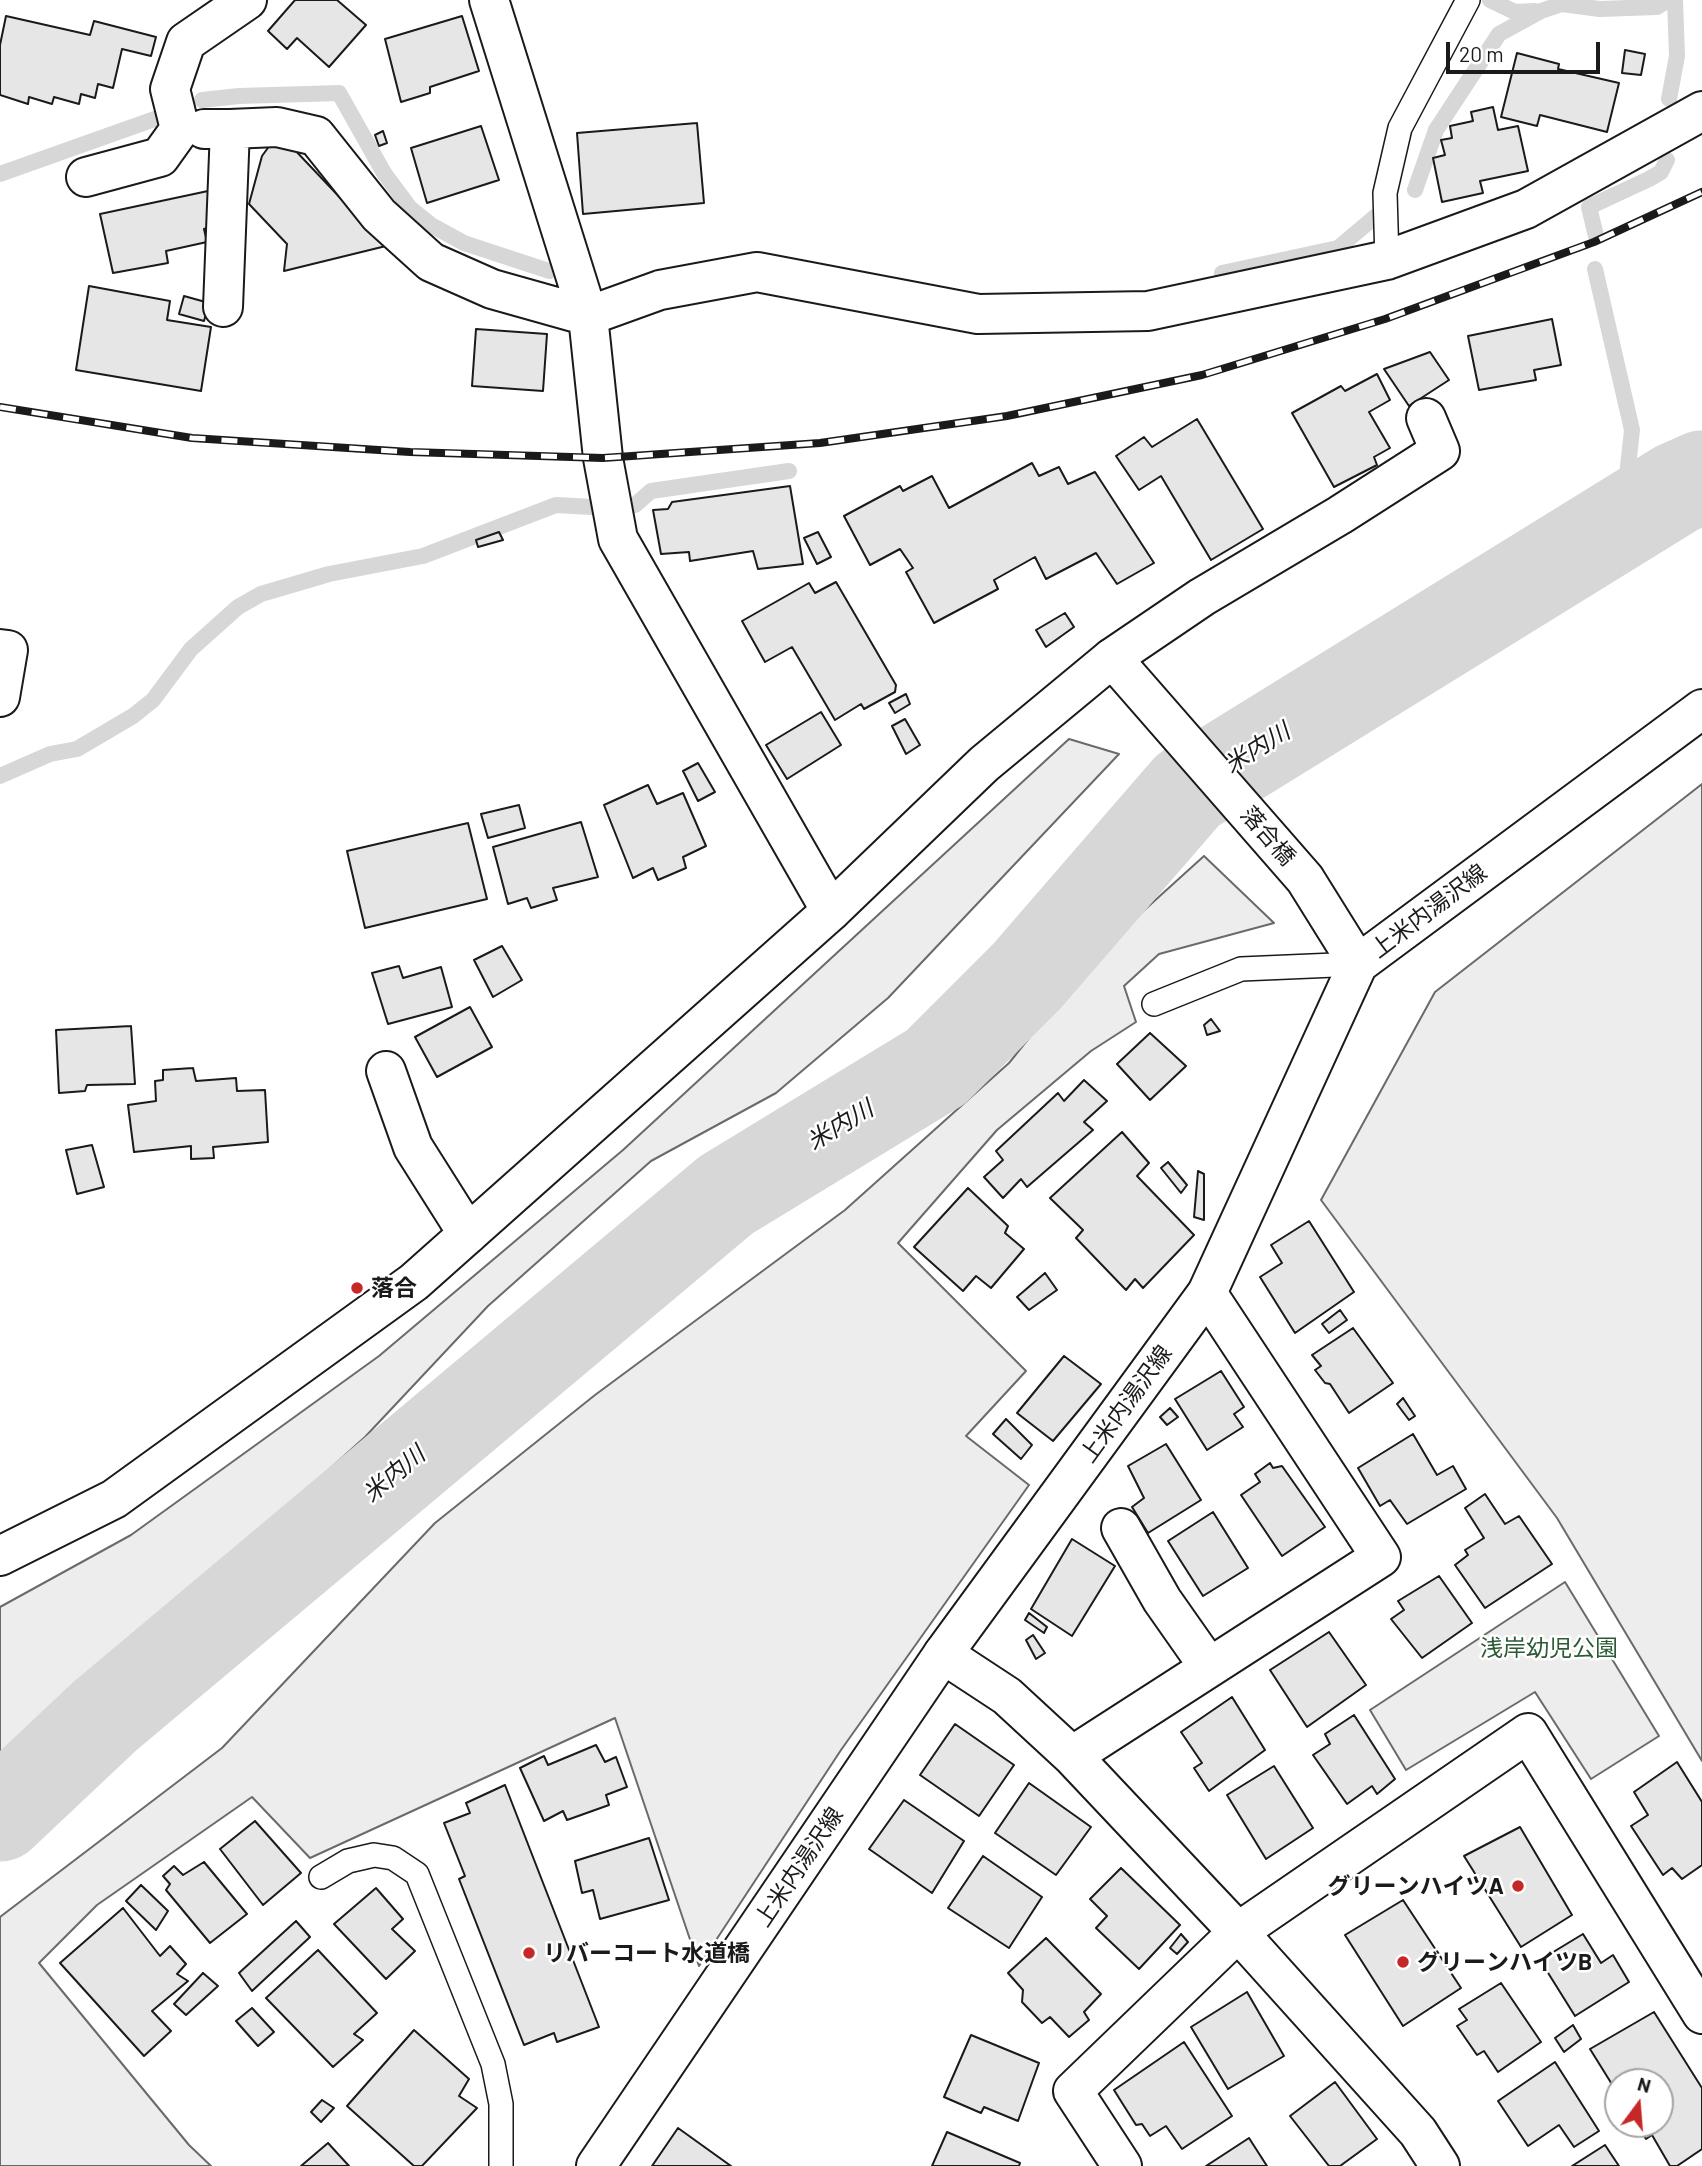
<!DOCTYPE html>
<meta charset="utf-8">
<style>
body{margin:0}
#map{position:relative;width:1702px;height:2166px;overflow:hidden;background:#fff;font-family:Barlow,sans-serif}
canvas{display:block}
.north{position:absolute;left:1604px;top:2068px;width:70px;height:70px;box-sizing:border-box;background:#fff;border:2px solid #a3a3a3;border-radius:50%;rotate:16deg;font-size:19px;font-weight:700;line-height:28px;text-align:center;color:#1a1a1a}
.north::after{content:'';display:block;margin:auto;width:24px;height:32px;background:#c62828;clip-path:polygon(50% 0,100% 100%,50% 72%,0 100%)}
.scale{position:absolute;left:1446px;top:42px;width:154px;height:32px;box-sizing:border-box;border:4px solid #1a1a1a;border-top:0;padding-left:9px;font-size:21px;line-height:24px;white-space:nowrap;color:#1a1a1a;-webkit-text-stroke:5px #fff;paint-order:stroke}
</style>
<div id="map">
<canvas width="1702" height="2166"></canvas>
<div class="north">N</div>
<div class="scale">20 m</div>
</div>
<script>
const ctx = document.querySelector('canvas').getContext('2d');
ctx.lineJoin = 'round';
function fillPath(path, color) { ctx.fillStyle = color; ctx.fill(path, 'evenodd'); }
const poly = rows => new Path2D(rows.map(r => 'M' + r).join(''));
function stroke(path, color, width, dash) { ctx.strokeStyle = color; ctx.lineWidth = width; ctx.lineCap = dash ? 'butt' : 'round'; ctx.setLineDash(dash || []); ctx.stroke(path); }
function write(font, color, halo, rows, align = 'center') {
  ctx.font = font + ' Barlow,"Noto Sans JP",sans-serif'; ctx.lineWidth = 5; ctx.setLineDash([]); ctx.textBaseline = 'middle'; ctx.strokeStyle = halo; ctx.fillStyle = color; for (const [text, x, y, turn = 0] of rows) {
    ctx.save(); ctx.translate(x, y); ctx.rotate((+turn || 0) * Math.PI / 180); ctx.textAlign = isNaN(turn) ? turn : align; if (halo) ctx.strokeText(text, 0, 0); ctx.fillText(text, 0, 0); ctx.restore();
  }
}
const built = poly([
 [1069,739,1119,754,888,998,776,1093,651,1161,488,1306,365,1437,170,1613,80,1680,0,1756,0,1607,131,1535,379,1356,623,1150,1069,739],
 [1702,784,1702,1761,1557,1518,1321,1200,1435,992,1702,784],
 [1204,856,1274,923,1159,954,1124,986,1136,1022,1091,1051,997,1130,898,1243,1026,1371,966,1436,1029,1485,841,1750,699,1966,615,1718,310,1858,252,1797,97,1905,39,1963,189,2145,211,2166,0,2166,0,1917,222,1748,435,1523,595,1395,845,1210,1009,1063,1098,952,1204,856],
 [1565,1582,1659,1736,1591,1779,1535,1692,1406,1770,1370,1710,1565,1582]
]);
fillPath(built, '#ededed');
stroke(built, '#6a6a6a', 2);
stroke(poly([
 [1490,0,1515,12,1535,11],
 [1669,99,1677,56,1675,0],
 [202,100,239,96,339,93,384,173,410,208,431,225,464,243,549,271],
 [0,174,163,116],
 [1415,190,1436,130,1499,34,1541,11,1562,4,1600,9,1657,7,1668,0],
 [1596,236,1589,207,1649,179,1661,172,1667,160],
 [1595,269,1632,430,1625,494,1611,528],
 [1222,273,1338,248,1376,216],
 [635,505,651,491,789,471],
 [0,776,50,754,77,749,133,716,153,700,191,649,238,607,261,594,329,574,423,556,556,505,592,507]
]), '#d7d7d7', 16);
stroke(poly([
 [0,1815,105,1716,726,1195,936,1067,1027,976,1188,790,1677,488,1702,477]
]), '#d7d7d7', 93);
const building = poly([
 [295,0,337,0,366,25,329,67,297,38,287,49,268,31,295,0],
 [6,16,90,35,94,21,156,37,151,56,122,49,113,88,98,84,95,98,81,94,79,104,54,97,52,104,29,97,28,104,0,95,0,45,6,16],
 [462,16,479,71,430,87,430,93,401,102,385,39,462,16],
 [1625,50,1645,54,1641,75,1622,73,1625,50],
 [1517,53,1559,64,1558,69,1619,83,1607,132,1540,115,1537,126,1501,117,1517,53],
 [1493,107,1498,130,1518,126,1528,171,1480,181,1483,193,1442,202,1433,158,1445,155,1441,140,1452,138,1450,126,1473,121,1471,112,1493,107],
 [697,123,704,203,583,214,577,133,697,123],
 [481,126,499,180,427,203,411,148,481,126],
 [383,131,387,143,379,146,375,135,383,131],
 [270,145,292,147,386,246,284,271,287,244,249,204,262,156,270,145],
 [208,191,216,225,204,229,207,242,166,251,168,263,113,273,100,214,208,191],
 [89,286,170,301,167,320,211,327,201,391,76,370,89,286],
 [184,296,209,303,204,321,179,314,184,296],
 [1552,319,1561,365,1534,370,1536,380,1479,390,1468,336,1552,319],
 [476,329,547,334,543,391,472,386,476,329],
 [1430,352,1449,380,1409,406,1384,369,1430,352],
 [1377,374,1390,400,1369,412,1390,448,1374,457,1377,465,1334,487,1292,413,1341,386,1345,391,1377,374],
 [1197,419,1263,529,1211,560,1161,476,1139,490,1116,456,1144,437,1152,447,1197,419],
 [1032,463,1039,476,1059,467,1068,484,1095,472,1154,563,1117,584,1096,553,1046,579,1035,557,994,580,998,589,934,623,906,572,913,568,900,549,870,565,844,516,900,486,903,491,932,476,949,508,1032,463],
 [790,486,803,564,758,569,753,551,690,561,689,552,661,554,653,510,668,509,672,502,790,486],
 [499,532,503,540,478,547,476,540,499,532],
 [818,532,831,557,817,564,804,538,818,532],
 [836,582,896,685,895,692,864,709,861,704,835,720,792,647,765,662,742,621,809,583,815,593,836,582],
 [1065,613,1074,627,1046,647,1036,630,1065,613],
 [906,694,910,704,895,713,889,703,906,694],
 [821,712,841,745,787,779,766,745,821,712],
 [905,719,920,745,906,754,892,726,905,719],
 [698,763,715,792,698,801,683,771,698,763],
 [648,785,657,804,683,793,706,846,683,857,686,868,658,880,653,868,633,878,604,805,648,785],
 [519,805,525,828,488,838,481,814,519,805],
 [581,822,598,877,553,888,557,900,531,908,527,898,508,904,493,847,581,822],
 [468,823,487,899,365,928,347,851,468,823],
 [502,946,522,980,493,997,474,960,502,946],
 [399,966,403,978,441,967,452,1007,388,1024,372,973,399,966],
 [470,1007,492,1047,437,1077,415,1037,470,1007],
 [1211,1019,1220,1031,1207,1035,1204,1025,1211,1019],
 [131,1026,135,1084,87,1085,85,1091,59,1093,56,1030,131,1026],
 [1150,1033,1186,1066,1150,1100,1117,1064,1150,1033],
 [193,1068,196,1081,236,1078,237,1091,265,1090,268,1142,213,1147,214,1158,191,1159,191,1146,134,1152,128,1105,156,1101,155,1081,163,1080,163,1070,193,1068],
 [1084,1080,1107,1101,1084,1122,1093,1130,1027,1187,1021,1179,1003,1198,984,1177,1003,1160,996,1151,1058,1093,1064,1101,1084,1080],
 [1122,1132,1149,1163,1137,1176,1194,1235,1143,1288,1135,1279,1126,1290,1076,1238,1083,1230,1050,1198,1122,1132],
 [92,1145,104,1187,77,1194,66,1150,92,1145],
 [1168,1162,1187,1185,1181,1193,1161,1168,1168,1162],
 [1198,1171,1204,1174,1204,1220,1194,1217,1198,1171],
 [968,1188,1008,1226,1005,1233,1024,1249,991,1288,976,1276,963,1291,914,1247,968,1188],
 [1309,1221,1354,1292,1295,1333,1260,1277,1282,1263,1271,1245,1309,1221],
 [1045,1273,1057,1290,1029,1310,1017,1297,1045,1273],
 [1340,1310,1347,1320,1329,1333,1322,1324,1340,1310],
 [1353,1328,1393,1383,1349,1413,1330,1384,1325,1383,1315,1370,1321,1366,1312,1355,1353,1328],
 [1064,1356,1101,1384,1053,1441,1017,1413,1064,1356],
 [1221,1371,1244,1407,1234,1414,1243,1427,1207,1450,1175,1399,1221,1371],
 [1403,1398,1415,1416,1409,1420,1397,1404,1403,1398],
 [1170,1408,1178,1417,1167,1425,1160,1417,1170,1408],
 [1006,1419,1032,1445,1021,1459,993,1434,1006,1419],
 [1413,1434,1437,1475,1453,1466,1466,1489,1407,1524,1390,1500,1380,1506,1358,1468,1413,1434],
 [1166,1444,1201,1500,1148,1533,1132,1507,1144,1498,1128,1466,1166,1444],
 [1270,1463,1273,1468,1282,1466,1325,1527,1282,1556,1241,1495,1260,1482,1255,1474,1270,1463],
 [1485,1494,1505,1524,1519,1516,1552,1564,1485,1608,1455,1565,1468,1555,1465,1550,1484,1538,1465,1508,1485,1494],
 [1213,1512,1248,1568,1203,1596,1168,1541,1213,1512],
 [1072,1539,1115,1566,1072,1636,1031,1609,1072,1539],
 [1439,1576,1472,1623,1422,1658,1391,1619,1404,1610,1398,1601,1439,1576],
 [1029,1613,1047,1627,1044,1633,1025,1620,1029,1613],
 [1329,1632,1366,1685,1307,1727,1270,1670,1329,1632],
 [1033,1635,1045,1653,1036,1659,1026,1640,1033,1635],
 [1232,1697,1265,1750,1209,1791,1194,1768,1202,1763,1181,1732,1232,1697],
 [1354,1715,1395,1779,1377,1794,1372,1786,1347,1804,1313,1755,1330,1744,1325,1734,1354,1715],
 [955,1724,1014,1765,979,1816,920,1775,955,1724],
 [596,1745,605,1762,616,1757,627,1787,606,1795,609,1805,567,1820,563,1811,544,1821,520,1768,544,1756,548,1765,596,1745],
 [1677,1762,1702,1802,1702,1865,1682,1879,1672,1868,1663,1875,1631,1826,1648,1815,1634,1792,1677,1762],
 [1274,1766,1313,1828,1266,1859,1227,1795,1274,1766],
 [1029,1783,1091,1827,1056,1875,995,1833,1029,1783],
 [505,1785,599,2027,557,2042,554,2033,524,2045,459,1879,465,1876,444,1823,470,1813,466,1803,505,1785],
 [904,1800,964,1841,932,1893,869,1849,904,1800],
 [255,1821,301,1873,263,1905,220,1849,255,1821],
 [1520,1827,1572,1915,1521,1947,1464,1856,1520,1827],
 [649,1838,669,1900,600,1919,593,1890,582,1893,575,1861,649,1838],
 [983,1856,1042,1897,1009,1948,948,1908,983,1856],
 [204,1862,247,1914,210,1943,166,1890,170,1884,163,1876,174,1866,183,1875,204,1862],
 [1121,1868,1180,1925,1139,1969,1096,1928,1107,1916,1090,1899,1121,1868],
 [141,1885,168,1911,156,1930,126,1901,141,1885],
 [376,1888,403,1919,392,1929,415,1951,386,1979,334,1924,376,1888],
 [1403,1900,1461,1988,1403,2026,1345,1935,1403,1900],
 [123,1908,160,1956,170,1946,186,1964,177,1974,188,1981,152,2011,171,2031,144,2056,60,1963,123,1908],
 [296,1921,310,1937,252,1991,239,1973,296,1921],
 [1181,1934,1188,1942,1177,1954,1170,1948,1181,1934],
 [1583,1934,1601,1963,1613,1955,1629,1982,1575,2016,1540,1960,1583,1934],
 [1046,1938,1101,1994,1084,2012,1089,2020,1069,2037,1050,2017,1042,2023,1022,2002,1023,1990,1008,1973,1046,1938],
 [318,1950,377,2013,354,2034,363,2040,333,2067,266,1998,318,1950],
 [203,1973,218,1986,186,2015,174,2004,203,1973],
 [1501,1983,1541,2042,1498,2072,1484,2051,1477,2055,1457,2026,1467,2020,1459,2009,1501,1983],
 [1247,1992,1284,2056,1228,2089,1191,2027,1247,1992],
 [252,2008,274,2032,258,2046,236,2021,252,2008],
 [1654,2012,1702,2088,1702,2149,1677,2166,1670,2166,1652,2135,1646,2139,1637,2124,1660,2124,1660,2082,1618,2082,1618,2094,1590,2049,1654,2012],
 [1573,2025,1581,2039,1564,2052,1555,2038,1573,2025],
 [414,2030,469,2079,459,2096,477,2108,422,2166,414,2166,347,2106,414,2030],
 [971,2035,1039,2063,1018,2121,984,2107,981,2113,944,2097,971,2035],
 [1184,2042,1232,2116,1182,2149,1166,2126,1150,2136,1142,2124,1136,2125,1114,2090,1184,2042],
 [1555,2062,1599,2131,1574,2147,1559,2125,1528,2146,1498,2101,1555,2062],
 [1335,2082,1377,2139,1340,2166,1329,2166,1290,2116,1335,2082],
 [322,2100,334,2108,321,2122,311,2112,322,2100],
 [678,2128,731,2166,652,2166,678,2128],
 [947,2132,1020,2163,1019,2166,932,2166,947,2132],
 [1249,2138,1267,2166,1206,2166,1249,2138],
 [328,2143,349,2166,301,2166,328,2143],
 [1605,2145,1619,2166,1572,2166,1605,2145]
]);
fillPath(building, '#e6e6e6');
stroke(building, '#1a1a1a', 2);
const service = poly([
 [1387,260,1385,193,1400,128,1468,0],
 [1154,1004,1241,969,1358,964],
 [321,1877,348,1861,374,1855,393,1858,417,1874,493,2064,501,2104,501,2166]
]);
const minor = poly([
 [489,0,588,316,603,458,618,539,831,911],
 [204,129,230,129,223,307],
 [230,129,277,127,316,136,379,215,431,262,492,289,588,316,660,290,757,272,978,314,1148,311,1387,260,1526,209,1702,111],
 [86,177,160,157,180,129,170,89,186,42,247,0],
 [0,649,8,650,0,697],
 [1112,658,1202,597,1340,515,1440,451,1426,418],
 [386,1071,413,1147,468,1234],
 [1121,1528,1162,1600,1209,1667],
 [943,1654,1007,1696,1072,1756,1238,1932,1418,2132,1440,2166],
 [1072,1756,1381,1557,1207,1293],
 [1122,2166,1073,2091,1238,1932,1528,1733,1702,2014]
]);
const tertiary = poly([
 [0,1556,114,1499,414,1282,831,911,984,764,1112,658,1305,879,1358,964]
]);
const primary = poly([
 [596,2166,943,1654,1207,1293,1358,964,1702,709]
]);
stroke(service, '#1a1a1a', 26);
stroke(minor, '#1a1a1a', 42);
stroke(tertiary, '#1a1a1a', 42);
stroke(primary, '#1a1a1a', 42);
stroke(service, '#fff', 23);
stroke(minor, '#fff', 38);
stroke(tertiary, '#fff', 38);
stroke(primary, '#fff', 38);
const rail = poly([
 [0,407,192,438,410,452,603,458,820,443,1007,416,1202,375,1385,319,1594,242,1702,192]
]);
stroke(rail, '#1a1a1a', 8);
stroke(rail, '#fff', 5, [16]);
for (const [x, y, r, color] of [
 [357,1288,7,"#c62828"],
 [1518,1886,7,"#c62828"],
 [529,1953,7,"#c62828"],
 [1403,1962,7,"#c62828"]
]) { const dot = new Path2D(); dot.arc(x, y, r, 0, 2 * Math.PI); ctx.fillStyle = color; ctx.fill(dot); stroke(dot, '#fff', 2.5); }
write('23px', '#1a1a1a', '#fff', [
 ["落合橋",1268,836,49],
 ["上米内湯沢線",1429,911,-37],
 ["上米内湯沢線",1126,1404,-54],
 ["上米内湯沢線",799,1867,-56]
]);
write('bold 23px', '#1a1a1a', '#fff', [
 ["落合",371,1288],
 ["グリーンハイツA",1504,1886,"right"],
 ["リバーコート水道橋",543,1953],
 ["グリーンハイツB",1417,1962]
], 'left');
write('23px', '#2b5a34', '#fff', [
 ["浅岸幼児公園",1549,1648]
]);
write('italic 24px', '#1a1a1a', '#fff', [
 ["米内川",1257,748,-32],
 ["米内川",840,1125,-31],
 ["米内川",394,1474,-40]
]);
</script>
